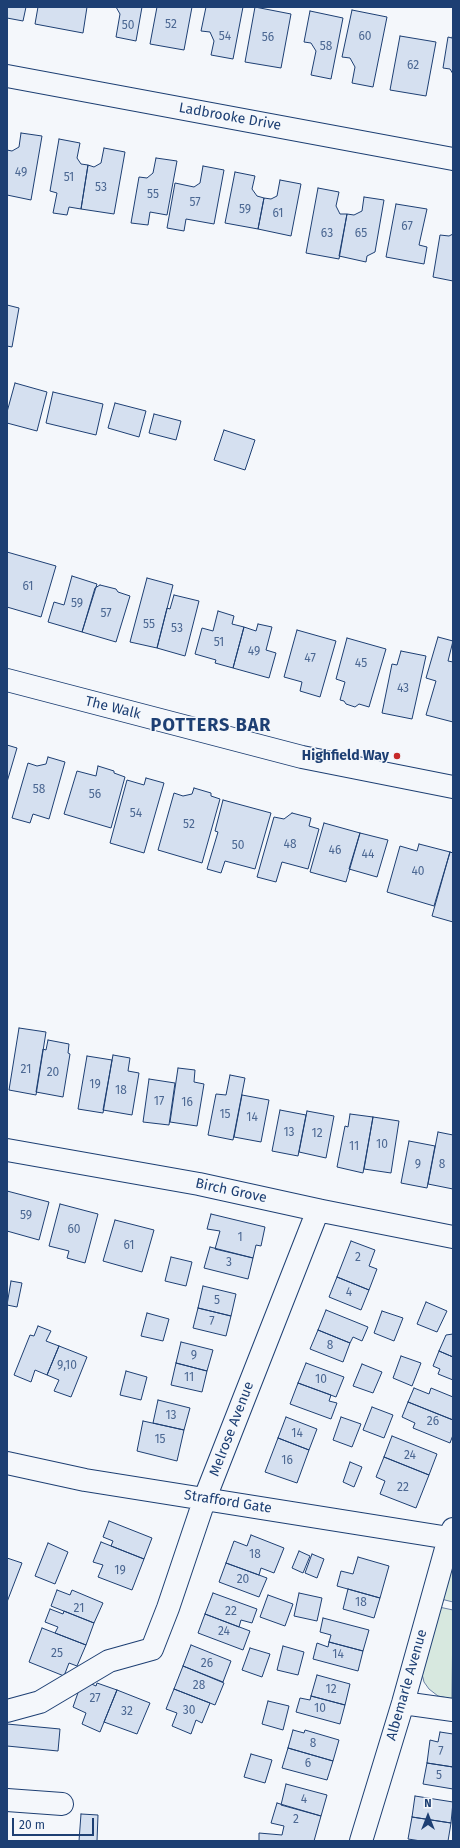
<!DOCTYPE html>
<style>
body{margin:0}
#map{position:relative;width:460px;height:1848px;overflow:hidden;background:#f4f7fb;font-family:"Fira Sans",sans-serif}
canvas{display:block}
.frame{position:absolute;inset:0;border:8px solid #1d3f73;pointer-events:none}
.north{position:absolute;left:408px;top:1796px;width:40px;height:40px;-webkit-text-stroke:3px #f4f7fb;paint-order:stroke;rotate:0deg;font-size:11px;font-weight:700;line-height:16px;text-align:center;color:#1d3f73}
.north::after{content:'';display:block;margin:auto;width:14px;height:18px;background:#1d3f73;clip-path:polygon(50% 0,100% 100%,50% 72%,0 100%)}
.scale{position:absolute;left:12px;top:1818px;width:82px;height:18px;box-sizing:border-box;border:2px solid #1d3f73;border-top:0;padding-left:5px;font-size:12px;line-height:14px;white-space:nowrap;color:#1d3f73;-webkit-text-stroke:3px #f4f7fb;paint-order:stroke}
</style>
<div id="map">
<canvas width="460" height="1848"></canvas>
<div class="frame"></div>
<div class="north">N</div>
<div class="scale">20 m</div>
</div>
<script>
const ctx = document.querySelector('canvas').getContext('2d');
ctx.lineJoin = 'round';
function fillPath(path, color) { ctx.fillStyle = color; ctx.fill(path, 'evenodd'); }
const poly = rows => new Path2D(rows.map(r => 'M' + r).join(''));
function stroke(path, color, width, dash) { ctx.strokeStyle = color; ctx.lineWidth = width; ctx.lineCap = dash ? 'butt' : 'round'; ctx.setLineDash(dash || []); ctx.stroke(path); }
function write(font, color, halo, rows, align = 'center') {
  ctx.font = font + ' "Fira Sans",sans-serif'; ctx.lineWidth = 3; ctx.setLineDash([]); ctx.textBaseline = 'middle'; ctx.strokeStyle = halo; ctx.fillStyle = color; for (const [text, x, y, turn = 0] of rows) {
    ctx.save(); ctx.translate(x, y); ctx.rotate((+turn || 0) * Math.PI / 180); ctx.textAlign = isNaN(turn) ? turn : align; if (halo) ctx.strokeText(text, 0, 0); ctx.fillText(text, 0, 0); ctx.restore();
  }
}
const green = poly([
 [453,1564,453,1602,441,1599,453,1564],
 [439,1607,453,1610,452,1699,438,1696,429,1689,424,1682,421,1670,439,1607]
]);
fillPath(green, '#d7e8df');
stroke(green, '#687fa3', 1);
const building = poly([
 [7,7,26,7,23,21,7,18,7,7],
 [38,7,87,7,83,33,35,24,38,7],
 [116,7,142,7,136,41,116,37,120,14,116,7],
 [157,7,192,7,184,50,150,44,157,7],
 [206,7,243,7,233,59,211,55,214,41,210,32,201,31,206,7],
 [255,7,291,14,281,68,245,62,255,7],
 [352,10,387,17,373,87,352,83,355,67,350,58,342,57,352,10],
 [310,11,343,18,331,79,311,75,316,51,311,43,304,42,310,11],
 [453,34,453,74,450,69,443,68,448,37,452,38,453,34],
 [400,36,436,42,426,96,390,90,400,36],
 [21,133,42,136,31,200,7,195,7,150,12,151,19,147,21,133],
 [59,139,80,143,77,158,81,164,88,165,81,209,69,207,67,215,53,213,57,193,50,191,59,139],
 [104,148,125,152,114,214,81,209,88,165,94,167,101,163,104,148],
 [156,158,177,161,167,215,150,212,148,225,131,223,139,177,147,178,153,173,156,158],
 [203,166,224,170,214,224,186,219,184,231,167,228,175,183,194,187,200,183,203,166],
 [235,172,255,176,252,189,257,196,264,198,258,229,225,223,235,172],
 [280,180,301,184,291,236,258,229,264,198,271,199,277,196,280,180],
 [318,188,339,192,336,206,340,214,347,214,339,259,306,253,318,188],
 [364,197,384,200,375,252,367,256,366,262,339,256,347,214,354,215,362,211,364,197],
 [396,204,427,209,419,245,427,247,424,264,386,257,396,204],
 [453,234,453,281,433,277,440,235,449,236,453,234],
 [7,305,19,308,12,347,7,346,7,305],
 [15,383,47,392,37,431,7,423,7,412,15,383],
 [53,392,103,404,96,435,46,423,53,392],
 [115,403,146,411,139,437,108,428,115,403],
 [154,414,181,421,176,440,149,433,154,414],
 [224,430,255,440,245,470,214,460,224,430],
 [7,552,56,566,41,617,7,607,7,552],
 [72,576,97,584,82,632,48,622,54,602,64,605,72,576],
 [147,578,173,585,157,648,130,642,147,578],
 [100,585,116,589,118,592,130,596,116,642,82,632,95,588,100,585],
 [174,595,199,601,185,656,157,648,167,608,170,609,174,595],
 [218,611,234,616,232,624,244,627,233,668,215,663,216,660,195,654,202,628,213,631,218,611],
 [258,624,272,627,266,650,276,653,269,678,233,668,244,627,256,631,258,624],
 [297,630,336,641,320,697,300,691,302,682,284,677,297,630],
 [438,637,453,641,448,661,453,662,453,722,426,715,436,681,426,678,438,637],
 [347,638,386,649,369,707,359,704,355,707,346,704,344,701,340,700,345,682,336,679,347,638],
 [401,651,426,656,412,719,382,713,392,664,397,665,401,651],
 [7,745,17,748,7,782,7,745],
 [48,757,65,762,49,819,33,814,30,823,12,818,28,763,37,766,46,764,48,757],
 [98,766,114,771,114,773,125,777,111,828,64,814,77,771,96,776,98,766],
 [146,778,164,783,144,853,110,843,127,780,144,785,146,778],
 [194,788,211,793,211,796,220,799,202,863,158,850,174,793,183,796,192,794,194,788],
 [223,800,271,813,255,869,225,861,221,873,207,869,218,832,215,831,223,800],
 [292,813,311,818,309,826,319,829,308,869,282,862,276,882,257,877,274,817,284,819,292,813],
 [324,823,360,833,346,882,310,872,324,823],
 [360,833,388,840,377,877,349,869,360,833],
 [419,844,450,852,434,906,387,892,400,846,417,851,419,844],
 [450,852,453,853,453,922,432,916,450,852],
 [19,1028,46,1032,36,1095,9,1090,19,1028],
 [48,1040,69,1044,68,1053,70,1054,63,1097,36,1092,43,1049,46,1050,48,1040],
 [113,1055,130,1058,128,1071,139,1073,132,1115,103,1110,113,1055],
 [87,1056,112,1060,103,1113,78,1109,87,1056],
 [178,1068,195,1070,194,1082,204,1084,197,1126,170,1122,178,1068],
 [230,1075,245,1078,233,1140,208,1135,216,1094,226,1095,230,1075],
 [149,1079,175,1083,169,1125,143,1122,149,1079],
 [242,1095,269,1100,261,1142,234,1137,242,1095],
 [280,1110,306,1115,298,1156,272,1151,280,1110],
 [307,1111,334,1116,326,1158,299,1152,307,1111],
 [350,1114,373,1117,363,1173,337,1167,345,1126,348,1127,350,1114],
 [373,1117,399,1121,391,1173,364,1169,373,1117],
 [438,1132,453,1135,453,1189,428,1184,438,1132],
 [409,1141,435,1146,427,1188,401,1183,409,1141],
 [7,1191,49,1202,39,1240,7,1231,7,1191],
 [60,1204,98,1214,85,1263,67,1258,69,1251,49,1246,60,1204],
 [211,1214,265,1227,261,1246,256,1245,253,1258,215,1249,220,1231,207,1229,211,1214],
 [115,1220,154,1230,142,1272,103,1261,115,1220],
 [351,1241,375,1250,369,1266,377,1269,369,1290,337,1277,351,1241],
 [210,1247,253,1258,248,1279,204,1268,210,1247],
 [171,1257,192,1262,186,1286,165,1281,171,1257],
 [337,1277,369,1290,361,1310,329,1297,337,1277],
 [11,1281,22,1283,17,1307,7,1305,11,1281],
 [203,1286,236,1294,231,1316,198,1308,203,1286],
 [426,1302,447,1311,437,1332,417,1324,426,1302],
 [198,1308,231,1316,226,1336,193,1328,198,1308],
 [326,1310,368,1327,362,1341,353,1337,350,1343,318,1330,326,1310],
 [382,1311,403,1318,394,1341,374,1333,382,1311],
 [147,1313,169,1319,163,1341,141,1336,147,1313],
 [38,1326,51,1331,46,1341,59,1346,47,1375,35,1370,31,1382,14,1375,30,1335,34,1336,38,1326],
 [318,1330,350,1343,343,1362,310,1349,318,1330],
 [453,1334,453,1357,439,1351,446,1335,453,1334],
 [181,1342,213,1350,207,1371,176,1363,181,1342],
 [59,1346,87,1357,71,1397,54,1391,59,1380,47,1375,59,1346],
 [439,1351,453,1357,453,1380,438,1374,440,1369,433,1366,439,1351],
 [401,1356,421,1363,412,1386,393,1378,401,1356],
 [176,1363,207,1371,202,1392,171,1385,176,1363],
 [306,1363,344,1377,336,1397,298,1383,306,1363],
 [362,1364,382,1372,373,1393,353,1386,362,1364],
 [126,1371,147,1377,141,1400,120,1395,126,1371],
 [298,1383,331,1395,329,1401,337,1403,331,1419,290,1404,298,1383],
 [414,1388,429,1394,431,1388,453,1397,453,1420,408,1402,414,1388],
 [158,1400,190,1408,184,1430,153,1423,158,1400],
 [408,1402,453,1420,453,1435,450,1443,413,1428,415,1423,402,1417,408,1402],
 [372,1407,393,1415,384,1438,363,1430,372,1407],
 [286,1417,317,1429,309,1450,278,1438,286,1417],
 [341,1417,361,1424,352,1447,333,1440,341,1417],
 [143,1421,184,1430,177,1461,137,1451,143,1421],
 [392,1436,437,1454,429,1475,384,1457,392,1436],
 [278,1438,309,1450,297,1483,265,1472,278,1438],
 [384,1457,429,1475,416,1508,380,1494,385,1481,376,1477,384,1457],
 [350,1462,362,1467,354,1487,343,1482,350,1462],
 [109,1521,152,1538,144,1559,111,1546,113,1541,103,1537,109,1521],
 [251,1535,284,1548,274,1573,261,1568,259,1575,226,1563,234,1541,247,1546,251,1535],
 [101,1542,144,1559,132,1590,98,1577,103,1565,93,1562,101,1542],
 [48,1543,68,1552,55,1584,35,1576,48,1543],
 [299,1551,310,1556,303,1573,292,1568,299,1551],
 [312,1554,324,1559,317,1578,305,1573,312,1554],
 [358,1557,389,1566,380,1598,337,1586,341,1571,353,1574,358,1557],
 [7,1558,22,1563,7,1602,7,1558],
 [226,1563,267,1578,259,1597,219,1582,226,1563],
 [348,1589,380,1598,374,1618,343,1609,348,1589],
 [57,1590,70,1595,72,1590,103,1603,94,1623,51,1606,57,1590],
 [213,1593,257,1609,252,1623,241,1620,239,1627,205,1614,213,1593],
 [299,1593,322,1598,317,1621,294,1616,299,1593],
 [268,1595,293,1604,285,1626,260,1617,268,1595],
 [50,1609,63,1614,64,1611,94,1623,86,1645,55,1633,58,1627,45,1622,50,1609],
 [205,1614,250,1631,243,1650,198,1633,205,1614],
 [323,1618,369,1630,363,1651,329,1642,331,1635,320,1632,323,1618],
 [42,1628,86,1645,77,1666,69,1663,64,1676,29,1662,42,1628],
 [329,1642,363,1651,358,1671,313,1659,317,1643,328,1647,329,1642],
 [191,1645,231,1661,223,1682,183,1666,191,1645],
 [283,1646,304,1652,298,1675,277,1670,283,1646],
 [250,1648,270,1654,262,1677,242,1670,250,1648],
 [183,1666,224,1683,215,1705,174,1689,183,1666],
 [317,1675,350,1684,345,1705,311,1696,317,1675],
 [87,1682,96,1686,97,1683,117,1690,100,1732,82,1724,86,1713,73,1707,81,1684,87,1682],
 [174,1689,210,1703,202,1723,196,1720,191,1734,172,1726,177,1713,166,1709,174,1689],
 [117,1690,150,1703,137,1734,104,1722,117,1690],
 [311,1696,345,1705,340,1724,296,1712,300,1698,310,1700,311,1696],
 [268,1701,289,1706,283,1730,262,1724,268,1701],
 [7,1724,60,1729,58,1751,7,1746,7,1724],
 [293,1730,304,1733,305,1730,339,1740,333,1761,288,1748,293,1730],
 [440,1732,453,1734,453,1767,427,1763,430,1740,438,1742,440,1732],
 [288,1748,333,1761,327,1780,282,1768,288,1748],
 [251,1754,272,1760,265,1783,244,1777,251,1754],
 [427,1763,453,1767,453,1789,423,1784,427,1763],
 [286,1784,327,1795,321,1816,281,1805,286,1784],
 [415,1796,453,1802,451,1823,412,1817,415,1796],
 [277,1803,321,1816,314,1841,259,1841,259,1833,282,1835,284,1826,271,1823,277,1803],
 [81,1814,98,1815,97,1841,79,1841,81,1814],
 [412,1817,451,1823,448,1841,421,1841,408,1839,412,1817]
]);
fillPath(building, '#d5e0f0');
stroke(building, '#1d3f73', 1);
const minor = poly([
 [7,76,453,159],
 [7,680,302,757,453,787],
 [7,1150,199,1184,322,1211,453,1237],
 [7,1463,85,1480,449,1538],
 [403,1703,453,1710],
 [7,1711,40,1702,109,1661,152,1649,168,1608,205,1498,318,1210],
 [7,1800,62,1804],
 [361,1841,403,1703,449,1538,453,1529]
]);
stroke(minor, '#1d3f73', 24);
stroke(minor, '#f4f7fb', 22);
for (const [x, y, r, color] of [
 [397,756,4,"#c62828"]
]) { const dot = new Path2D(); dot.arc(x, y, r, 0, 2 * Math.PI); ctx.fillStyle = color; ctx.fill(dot); stroke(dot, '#f4f7fb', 1.5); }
write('12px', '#4b6792', null, [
 ["52",171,25],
 ["50",128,26],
 ["54",225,37],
 ["60",365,37],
 ["56",268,38],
 ["58",326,47],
 ["62",413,66],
 ["49",21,173],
 ["51",69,178],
 ["53",101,188],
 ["55",153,195],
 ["57",195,203],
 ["59",245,210],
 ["61",278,214],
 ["67",407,227],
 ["63",327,234],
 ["65",361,234],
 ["61",28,587],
 ["59",77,604],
 ["57",106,614],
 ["55",149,625],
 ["53",177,629],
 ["51",219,643],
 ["49",254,652],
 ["47",310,659],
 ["45",361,664],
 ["43",403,689],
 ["58",39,790],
 ["56",95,795],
 ["54",136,814],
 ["52",189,825],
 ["48",290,845],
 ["50",238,846],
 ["46",335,851],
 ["44",368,855],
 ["40",418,872],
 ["21",26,1070],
 ["20",53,1073],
 ["19",95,1085],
 ["18",121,1091],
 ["17",159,1102],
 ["16",187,1103],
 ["15",225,1115],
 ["14",252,1118],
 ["13",289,1133],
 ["12",317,1134],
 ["10",382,1145],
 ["11",354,1147],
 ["9",418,1165],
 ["8",442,1165],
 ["59",26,1216],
 ["60",74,1230],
 ["1",240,1238],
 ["61",129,1246],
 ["2",358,1258],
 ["3",229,1263],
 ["4",349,1293],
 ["5",217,1301],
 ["7",212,1322],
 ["8",330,1346],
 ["9",194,1356],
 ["9,10",67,1366],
 ["11",189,1378],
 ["10",321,1380],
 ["13",171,1416],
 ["26",433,1422],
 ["14",297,1434],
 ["15",160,1440],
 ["24",410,1456],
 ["16",287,1461],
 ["22",403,1488],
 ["18",255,1555],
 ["19",120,1571],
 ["20",243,1580],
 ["18",361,1603],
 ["21",79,1609],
 ["22",231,1612],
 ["24",224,1632],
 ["25",57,1654],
 ["14",338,1655],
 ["26",207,1664],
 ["28",199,1686],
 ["12",331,1690],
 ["27",95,1699],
 ["10",320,1709],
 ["30",189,1711],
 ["32",127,1712],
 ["8",313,1744],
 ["7",441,1752],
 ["6",308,1764],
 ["5",439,1776],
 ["4",304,1800],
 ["2",296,1820]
]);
write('14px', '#1d3f73', '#f4f7fb', [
 ["Ladbrooke Drive",230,117,10],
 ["The Walk",113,708,14],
 ["Birch Grove",231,1191,12],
 ["Melrose Avenue",232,1429,-69],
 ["Strafford Gate",228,1502,9],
 ["Albemarle Avenue",407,1685,-74]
]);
write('bold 14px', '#1d3f73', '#f4f7fb', [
 ["Highfield Way",389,756]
], 'right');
ctx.letterSpacing = '1px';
write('bold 18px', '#1d3f73', '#f4f7fb', [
 ["POTTERS BAR",211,726]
]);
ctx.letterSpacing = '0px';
</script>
